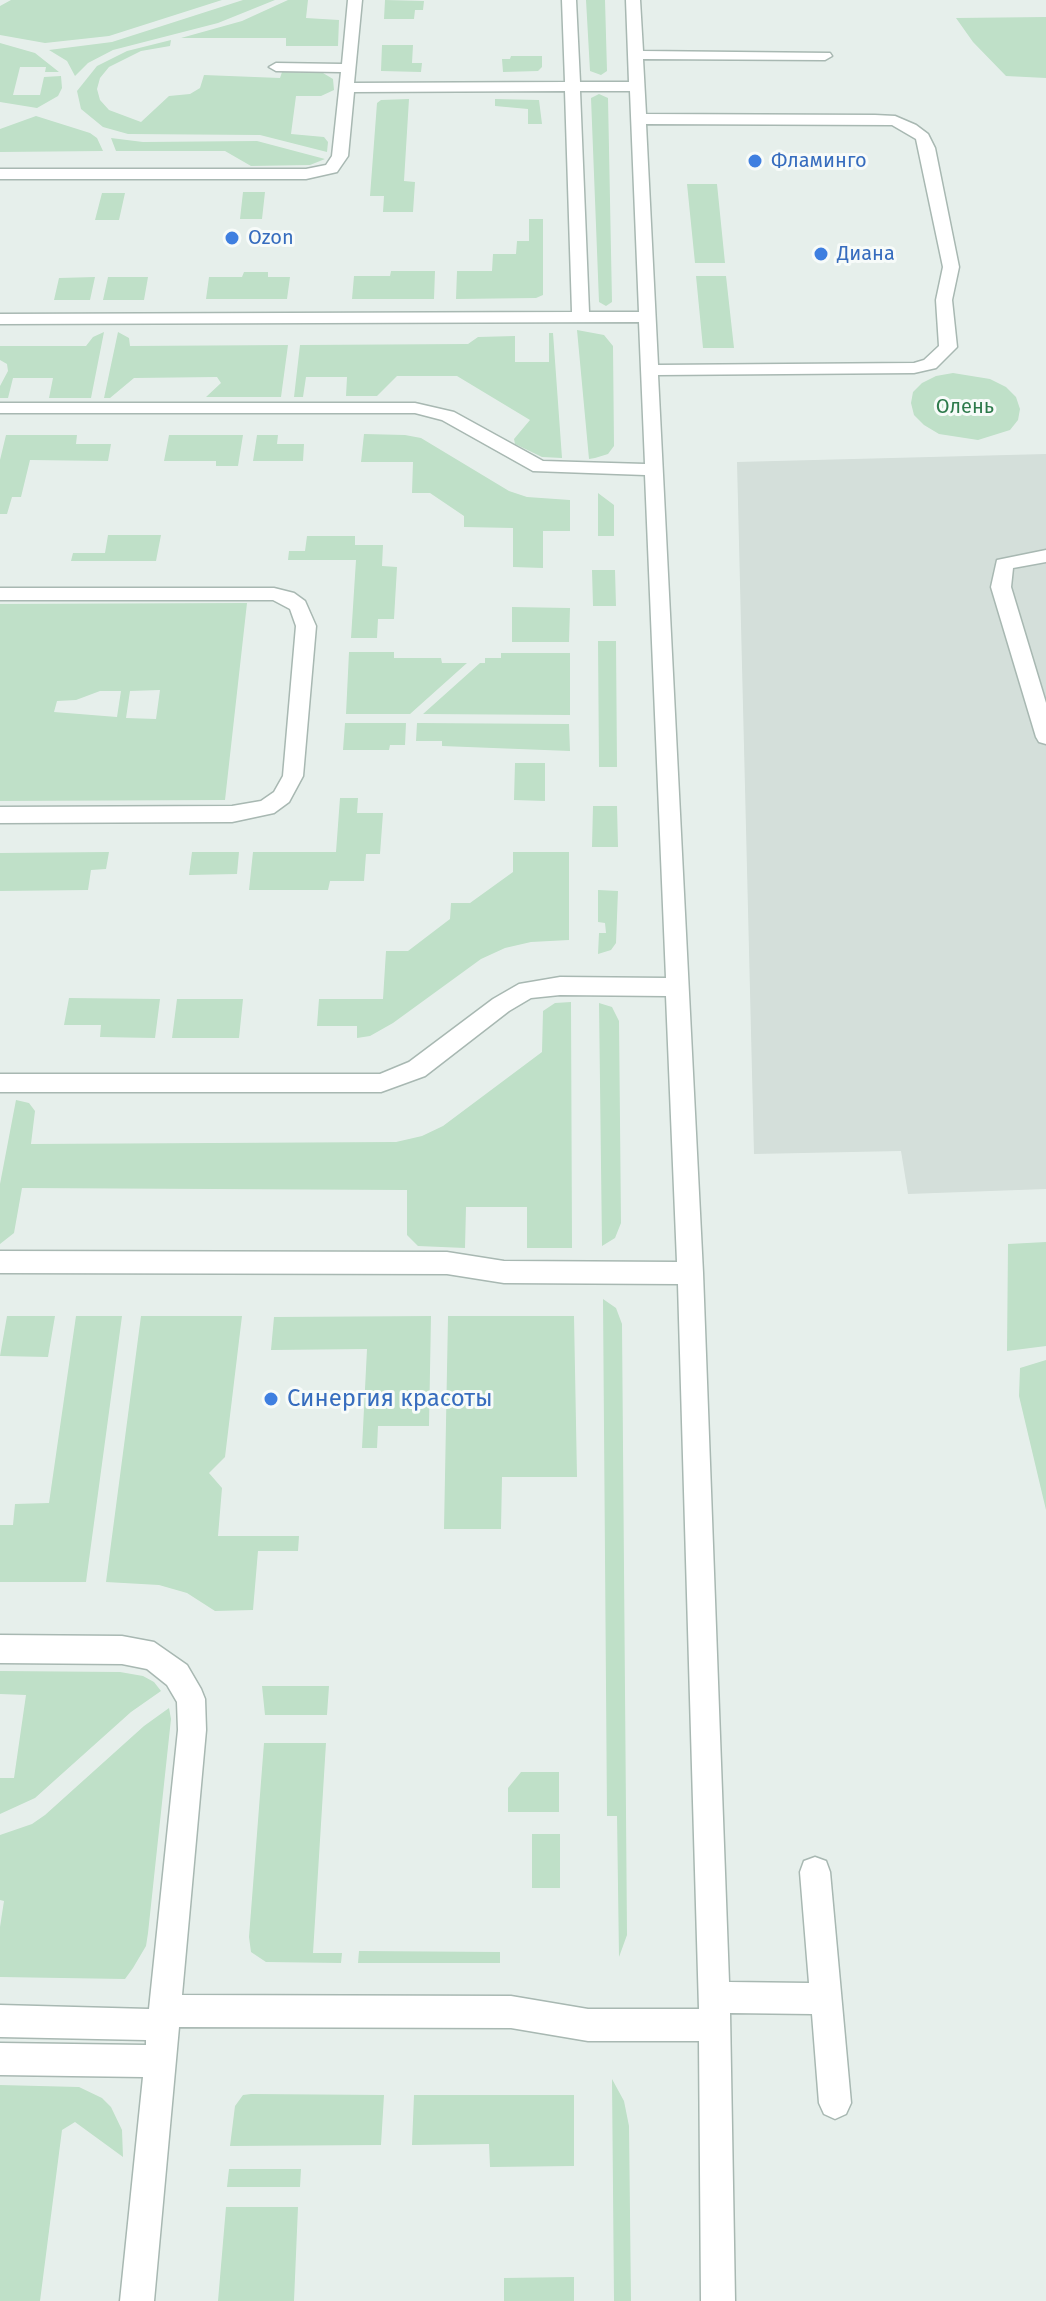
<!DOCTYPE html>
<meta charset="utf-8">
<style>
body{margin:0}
canvas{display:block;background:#e6efeb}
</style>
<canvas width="1046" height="2301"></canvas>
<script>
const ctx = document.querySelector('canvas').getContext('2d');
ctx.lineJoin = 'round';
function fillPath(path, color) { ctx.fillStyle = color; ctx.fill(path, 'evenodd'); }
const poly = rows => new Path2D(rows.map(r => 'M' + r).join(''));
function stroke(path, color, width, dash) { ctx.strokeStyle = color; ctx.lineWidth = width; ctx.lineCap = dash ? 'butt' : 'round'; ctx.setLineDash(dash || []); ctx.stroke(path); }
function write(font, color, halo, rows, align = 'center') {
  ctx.font = font + ' "Fira Sans",sans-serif'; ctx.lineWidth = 6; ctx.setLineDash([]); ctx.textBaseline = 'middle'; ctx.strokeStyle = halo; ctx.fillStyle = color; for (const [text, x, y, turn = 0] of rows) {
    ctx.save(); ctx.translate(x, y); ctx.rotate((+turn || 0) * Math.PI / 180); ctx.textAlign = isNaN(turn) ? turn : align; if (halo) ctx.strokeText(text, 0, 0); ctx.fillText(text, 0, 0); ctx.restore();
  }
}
fillPath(poly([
 [1046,454,1046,1189,908,1194,901,1151,754,1154,737,462]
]), '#d4dfda');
fillPath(poly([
 [11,0,222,0,109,36,45,43,0,35,0,6],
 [243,0,275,0,218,23,113,50,88,63,75,76,67,61,49,50,112,42],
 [288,0,308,0,306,18,339,20,338,46,286,46,286,38,181,38,242,21],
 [385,0,424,1,423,10,415,10,414,19,384,19],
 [586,0,605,0,607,71,601,75,590,71],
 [1046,17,1046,78,1006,76,973,42,956,18],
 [171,40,170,46,141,51,109,67,100,78,97,89,100,100,109,110,141,122,169,96,190,94,200,88,204,75,280,78,282,72,323,73,333,79,334,90,321,96,296,96,291,134,324,137,328,142,327,152,260,135,128,134,103,127,81,109,77,91,97,66,127,51],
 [0,43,35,53,59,72,45,72,46,67,20,67,13,95,40,95,44,77,61,76,62,88,58,96,37,108,0,102],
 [382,45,413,45,412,63,422,63,421,72,381,71],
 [511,56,542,56,542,67,538,71,503,72,502,59,510,59],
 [599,94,608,98,612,302,606,306,599,302,591,98],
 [409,99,404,181,415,182,413,212,383,212,384,196,370,196,377,103,381,100],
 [495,99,539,100,542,124,528,124,528,109,495,106],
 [36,116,90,133,97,138,103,151,0,152,0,129],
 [111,138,143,142,257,141,325,159,310,165,251,166,225,151,116,151],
 [687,184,717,184,725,263,695,263],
 [243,192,265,192,262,219,240,219],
 [102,193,125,193,119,220,95,220],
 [529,219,543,219,543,295,536,298,456,299,457,271,492,271,493,254,516,254,517,241,529,241],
 [391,271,435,271,434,299,352,299,354,276,390,276],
 [244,272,268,272,268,277,290,277,287,299,206,299,209,277,242,277],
 [696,276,726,276,734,348,703,348],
 [95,277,90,300,54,300,59,278],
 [108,277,148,277,144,300,103,300],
 [577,330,604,335,613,346,614,446,608,454,595,458,589,459],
 [104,332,91,398,49,398,53,378,13,378,8,398,0,398,0,386,8,371,7,364,0,360,0,346,86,346,93,337],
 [118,332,129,338,130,346,288,345,281,397,206,397,221,383,217,377,134,378,110,398,104,398],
 [549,333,553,333,562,458,542,457,515,444,514,439,530,420,457,376,397,376,377,396,346,396,347,377,306,377,303,397,294,397,300,345,468,344,478,337,515,336,515,362,549,362],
 [953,373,990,379,1006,387,1016,397,1020,409,1018,420,1010,430,978,440,939,434,924,425,914,415,911,403,913,392,922,383,936,376],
 [364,434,405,435,421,438,509,491,527,497,570,500,570,531,543,531,543,568,513,567,513,528,464,527,464,516,430,493,412,493,413,462,361,462],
 [6,435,77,435,76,444,111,444,108,461,30,460,21,497,12,497,7,514,0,514,0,460],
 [169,435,243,435,238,466,216,466,216,461,164,461],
 [257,435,278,435,277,444,304,444,303,461,253,461],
 [598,493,614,505,614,536,598,536],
 [108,535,161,535,156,561,71,561,73,553,105,553],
 [307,536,355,536,355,545,383,545,382,566,397,567,394,619,378,619,377,638,351,638,356,560,288,560,289,551,305,551],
 [592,570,615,570,616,606,593,606],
 [247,603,225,800,0,801,0,604],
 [160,690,156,719,126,718,130,691],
 [100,691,121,691,117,717,54,712,57,701,76,700],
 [512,607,570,608,569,642,512,642],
 [598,641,616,641,617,767,599,767],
 [349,652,394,652,394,658,441,658,442,663,467,663,410,714,346,714],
 [501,653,570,653,570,715,423,714,480,663,485,663,485,658,501,658],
 [345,723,406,723,405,745,390,745,389,750,343,750],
 [417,723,569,724,570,751,442,746,442,741,416,741],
 [515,763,545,763,545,801,514,800],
 [340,798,358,798,357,813,383,813,380,854,366,854,364,881,330,881,328,890,249,890,253,852,336,852],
 [593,806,617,806,618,847,592,847],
 [109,852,106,869,91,870,88,890,0,891,0,853],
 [192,852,239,852,237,874,189,875],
 [513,852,569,852,569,940,531,942,505,948,481,959,393,1023,370,1036,357,1038,357,1026,317,1026,319,999,383,999,386,951,408,951,450,919,451,903,470,903,513,872],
 [598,890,618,891,616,943,611,950,598,954,599,933,606,933,605,923,598,922],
 [69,998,160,999,155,1038,100,1037,101,1025,64,1025],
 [177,999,243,999,239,1038,172,1038],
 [571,1002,572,1248,527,1248,527,1207,466,1207,465,1248,418,1246,407,1235,407,1190,22,1188,14,1233,0,1244,0,1184,16,1100,29,1103,35,1111,31,1144,396,1142,422,1136,443,1126,542,1052,543,1011,555,1003],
 [599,1003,612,1007,619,1021,621,1223,615,1238,602,1246],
 [1046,1242,1046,1346,1007,1351,1008,1244],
 [603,1299,616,1308,622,1324,627,1935,619,1957,617,1816,607,1816],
 [7,1316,55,1316,48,1357,0,1356],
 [76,1316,122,1316,86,1582,0,1582,0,1525,13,1525,15,1504,49,1503],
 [141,1316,242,1316,225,1457,209,1473,222,1488,218,1536,299,1536,298,1551,258,1551,253,1610,215,1611,187,1593,159,1585,106,1582],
 [431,1316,429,1426,378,1426,377,1448,362,1448,367,1349,271,1350,274,1317],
 [448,1316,574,1316,577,1477,502,1477,501,1529,444,1529],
 [1046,1360,1046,1510,1019,1396,1020,1368],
 [0,1671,120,1672,143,1676,154,1682,161,1691,131,1712,35,1798,0,1814,0,1778,14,1778,26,1695,0,1694],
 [262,1686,329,1686,327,1715,265,1715],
 [169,1708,171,1719,148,1933,146,1946,133,1968,125,1979,0,1977,0,1927,4,1901,0,1900,0,1835,32,1824,45,1815,144,1726],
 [264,1743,326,1743,313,1953,342,1953,341,1963,266,1962,251,1952,249,1937],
 [521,1772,559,1772,559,1812,508,1812,508,1788],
 [532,1834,560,1834,560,1888,532,1888],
 [359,1951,500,1952,500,1963,358,1963],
 [612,2079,624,2101,629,2126,631,2301,614,2301],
 [0,2085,79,2087,102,2098,111,2107,122,2130,123,2157,75,2122,62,2130,40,2301,0,2301],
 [251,2094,384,2095,381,2145,230,2146,235,2106,243,2095],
 [414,2095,574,2095,574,2166,490,2167,489,2144,412,2145],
 [229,2169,301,2169,300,2187,227,2187],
 [226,2207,298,2207,294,2301,218,2301],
 [574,2277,574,2301,504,2301,504,2278]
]), '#bfe0c8');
const service = poly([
 [348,0,362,0,354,83,565,82,562,0,576,0,580,82,629,82,626,0,640,0,643,51,830,53,832,56,825,60,643,59,646,114,875,115,895,116,916,125,928,134,935,148,959,267,952,300,957,347,936,368,914,373,658,375,703,1273,729,1982,809,1983,800,1872,804,1861,815,1857,826,1861,830,1872,851,2103,846,2114,835,2119,824,2114,819,2103,812,2014,730,2013,735,2301,701,2301,699,2041,588,2041,511,2028,179,2027,154,2301,120,2301,143,2077,0,2075,0,2043,146,2045,146,2040,0,2037,0,2005,149,2009,178,1730,177,1702,167,1685,147,1669,122,1664,0,1663,0,1635,122,1636,154,1642,187,1665,201,1689,205,1699,206,1730,182,1995,511,1996,588,2009,699,2009,678,1284,504,1283,447,1274,0,1273,0,1251,447,1252,504,1261,677,1262,666,996,560,995,531,998,509,1011,425,1076,381,1092,0,1092,0,1074,380,1074,409,1062,493,999,519,984,560,977,666,978,645,475,533,471,442,420,415,413,0,413,0,403,415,403,454,412,543,461,645,464,639,322,0,324,0,314,572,312,565,91,354,92,348,156,337,172,306,179,0,179,0,169,306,169,326,165,332,156,341,72,276,71,269,67,276,63,342,64,348,0],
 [580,91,630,91,639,312,589,312,580,91],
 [646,124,892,125,916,139,943,267,936,300,939,346,924,360,914,363,658,365,646,124],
 [1046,550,1046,562,1013,568,1011,587,1046,703,1046,744,1039,742,1036,737,991,587,997,560,1046,550],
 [0,588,274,588,294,593,305,601,316,626,303,776,289,802,274,813,232,822,0,823,0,807,232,806,261,801,274,792,283,776,296,626,290,609,273,600,0,600,0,588]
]);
stroke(service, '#a8b8b2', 3);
fillPath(service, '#fff');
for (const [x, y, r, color] of [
 [755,161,8,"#3f7fe0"],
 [232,238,8,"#3f7fe0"],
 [821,254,8,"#3f7fe0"],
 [271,1399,8,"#3f7fe0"]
]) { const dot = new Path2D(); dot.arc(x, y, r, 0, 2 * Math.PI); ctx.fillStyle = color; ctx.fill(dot); stroke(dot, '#f7fbf9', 3); }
write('20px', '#366cbe', '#f7fbf9', [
 ["Фламинго",771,161],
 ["Ozon",248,238],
 ["Диана",837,254]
], 'left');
write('20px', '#2d7a4b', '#f7fbf9', [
 ["Олень",965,407]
]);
write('24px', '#366cbe', '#f7fbf9', [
 ["Синергия красоты",287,1399]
], 'left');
</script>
